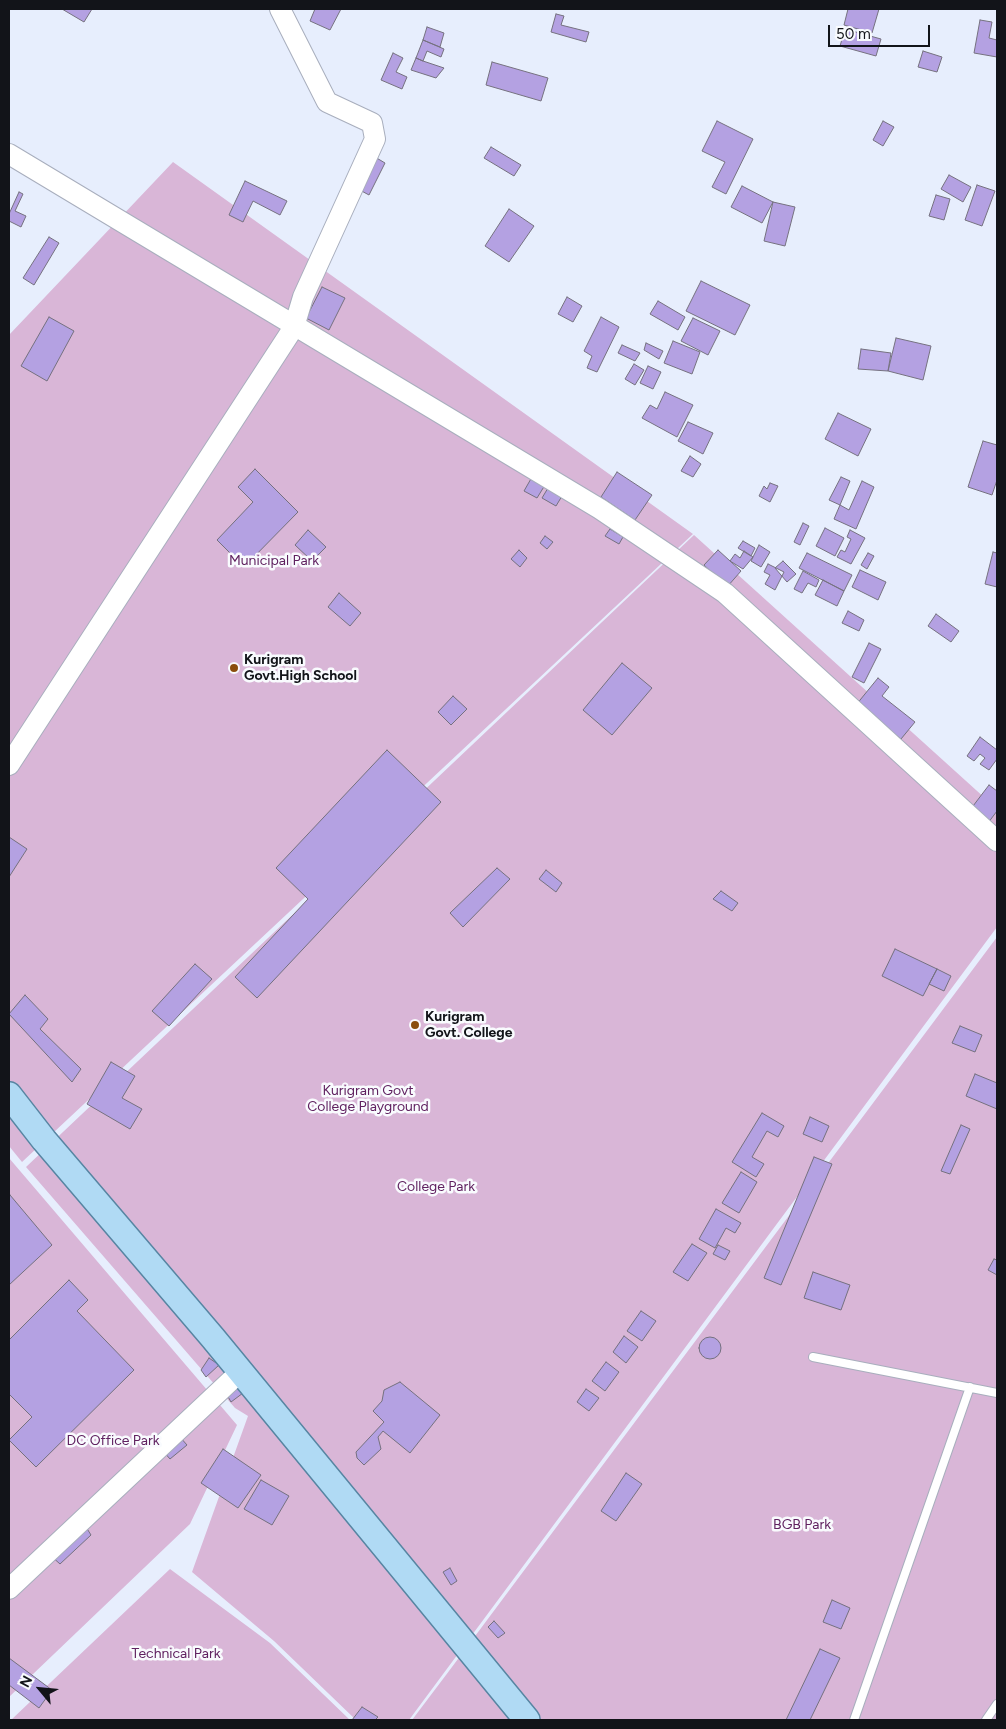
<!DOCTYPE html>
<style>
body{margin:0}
#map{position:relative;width:1006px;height:1729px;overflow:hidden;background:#e7eefd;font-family:Figtree,sans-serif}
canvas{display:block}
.frame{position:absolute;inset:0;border:10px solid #121419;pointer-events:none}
.north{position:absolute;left:15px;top:1664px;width:50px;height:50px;-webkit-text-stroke:4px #f9fbfe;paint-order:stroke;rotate:298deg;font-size:14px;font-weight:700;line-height:20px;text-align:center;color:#121419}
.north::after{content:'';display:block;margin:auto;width:18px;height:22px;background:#121419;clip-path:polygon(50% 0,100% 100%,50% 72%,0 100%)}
.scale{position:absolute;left:828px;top:25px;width:102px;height:22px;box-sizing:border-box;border:2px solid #121419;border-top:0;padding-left:6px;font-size:15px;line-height:18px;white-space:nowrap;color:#121419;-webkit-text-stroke:4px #f9fbfe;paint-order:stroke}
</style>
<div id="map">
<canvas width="1006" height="1729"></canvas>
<div class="frame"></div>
<div class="north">N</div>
<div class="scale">50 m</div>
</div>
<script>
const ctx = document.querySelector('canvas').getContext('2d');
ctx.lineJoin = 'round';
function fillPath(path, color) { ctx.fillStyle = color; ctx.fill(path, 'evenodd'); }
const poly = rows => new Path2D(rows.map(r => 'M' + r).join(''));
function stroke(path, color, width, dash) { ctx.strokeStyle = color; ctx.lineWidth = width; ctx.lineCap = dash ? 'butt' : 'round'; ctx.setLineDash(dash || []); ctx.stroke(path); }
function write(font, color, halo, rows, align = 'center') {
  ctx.font = font + ' Figtree,sans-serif'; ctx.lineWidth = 5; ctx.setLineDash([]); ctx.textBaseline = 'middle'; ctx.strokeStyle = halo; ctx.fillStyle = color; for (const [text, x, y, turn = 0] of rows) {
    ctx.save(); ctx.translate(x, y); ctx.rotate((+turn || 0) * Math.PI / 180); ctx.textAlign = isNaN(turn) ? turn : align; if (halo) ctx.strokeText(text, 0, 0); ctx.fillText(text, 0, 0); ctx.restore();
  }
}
fillPath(poly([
 [173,162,693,534,22,1162,9,1146,9,335],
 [694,535,997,809,997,927,409,1720,356,1720,274,1641,192,1572,248,1416,235,1408,26,1167],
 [997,937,997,1720,412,1720,446,1675],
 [9,1158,237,1425,190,1524,9,1697],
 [170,1569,270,1643,350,1720,11,1720]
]), '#d9b6d7');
const building = poly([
 [62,9,92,9,84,22,62,9],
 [315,9,341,9,330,30,310,21,315,9],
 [848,9,879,9,872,33,844,25,848,9],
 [556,14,564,16,561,25,589,32,586,42,551,32,556,14],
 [980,20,992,22,989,38,997,40,997,57,974,53,980,20],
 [427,27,444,33,440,47,423,40,427,27],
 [845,29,881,39,876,56,840,46,845,29],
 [423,40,444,49,441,57,427,51,423,61,416,58,423,40],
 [923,51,942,57,937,72,918,67,923,51],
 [393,53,403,58,396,72,407,77,402,89,381,80,393,53],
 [416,58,423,61,444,68,436,78,411,70,416,58],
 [492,62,548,78,541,101,486,85,492,62],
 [717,121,753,139,726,194,712,187,725,162,702,151,717,121],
 [883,121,894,127,883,146,873,140,883,121],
 [491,147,521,165,514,176,484,158,491,147],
 [375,157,385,163,369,195,358,189,375,157],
 [949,175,971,187,963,202,941,189,949,175],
 [245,181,287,201,280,215,253,201,243,222,229,215,245,181],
 [977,185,995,191,982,226,965,220,977,185],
 [742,186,773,202,762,223,731,207,742,186],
 [19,192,23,194,15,211,26,216,21,227,9,221,9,214,19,192],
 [936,195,950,199,944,220,929,216,936,195],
 [773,202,795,207,785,246,764,241,773,202],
 [509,209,534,226,509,262,485,246,509,209],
 [49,237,59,243,34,285,23,278,49,237],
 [701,281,750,305,735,335,686,311,701,281],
 [322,287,345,298,329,330,306,318,322,287],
 [567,297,582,306,573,322,558,314,567,297],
 [658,301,685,317,678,330,650,314,658,301],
 [49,317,74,331,47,381,21,366,49,317],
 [601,317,619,327,597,372,587,368,592,356,584,351,601,317],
 [693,318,720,331,708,355,681,341,693,318],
 [896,338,931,346,923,380,888,371,896,338],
 [673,341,700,352,692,374,664,363,673,341],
 [646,343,663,351,659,359,644,350,646,343],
 [622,345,640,353,635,361,618,353,622,345],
 [861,349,891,353,888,371,858,369,861,349],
 [634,364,644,370,635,385,625,379,634,364],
 [648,366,661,372,653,389,640,383,648,366],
 [665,392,693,405,677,437,642,418,650,405,657,409,665,392],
 [838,413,871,429,858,456,825,439,838,413],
 [688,422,713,433,703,454,678,441,688,422],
 [983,441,997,445,997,480,992,495,968,487,983,441],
 [690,456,701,464,693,477,681,471,690,456],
 [255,469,298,512,244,567,217,540,253,502,238,487,255,469],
 [617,472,652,495,635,520,601,497,617,472],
 [532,477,545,485,537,498,524,491,532,477],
 [841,477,850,481,840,505,829,500,841,477],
 [862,481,874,487,856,529,834,519,840,505,849,510,862,481],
 [770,483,778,486,770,502,759,496,764,486,767,489,770,483],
 [548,488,562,496,556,506,542,498,548,488],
 [803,523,809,526,800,545,794,542,803,523],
 [825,528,844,538,835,556,816,546,825,528],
 [610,529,623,537,619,544,605,536,610,529],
 [308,530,326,547,312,561,295,545,308,530],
 [850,530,865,538,851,564,837,557,841,550,845,552,851,539,847,537,850,530],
 [545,536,553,542,547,549,540,543,545,536],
 [743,541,755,548,751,556,738,548,743,541],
 [759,545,770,552,761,567,751,561,759,545],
 [519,550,527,558,520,567,511,559,519,550],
 [718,550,741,571,727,587,704,565,718,550],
 [744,551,753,557,743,569,730,561,735,554,740,558,744,551],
 [993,552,997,553,997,587,985,584,993,552],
 [807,553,852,575,844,591,799,568,807,553],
 [868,553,874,556,867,569,861,565,868,553],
 [783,561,796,574,787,582,775,568,783,561],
 [768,564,784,572,775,590,765,584,770,575,764,572,768,564],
 [860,570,886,582,878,600,852,587,860,570],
 [803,571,819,580,816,587,808,583,802,593,794,589,803,571],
 [823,580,844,591,837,606,815,595,823,580],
 [339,593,361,613,350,626,328,607,339,593],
 [848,611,864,620,859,631,842,623,848,611],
 [936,614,959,631,951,642,928,626,936,614],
 [869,643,881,649,864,683,852,677,869,643],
 [622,663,652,688,612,735,583,710,622,663],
 [878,678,889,687,882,696,915,722,901,739,856,705,878,678],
 [453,696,467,709,451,725,438,712,453,696],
 [980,737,997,750,997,759,989,770,980,764,985,758,980,754,974,761,967,756,980,737],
 [387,750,441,802,257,998,235,977,308,899,276,868,387,750],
 [989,785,997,791,997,811,988,823,970,810,989,785],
 [9,837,27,849,9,877,9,837],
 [497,868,510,879,463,927,450,913,497,868],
 [546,870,562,883,556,892,539,879,546,870],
 [721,891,738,903,732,911,713,899,721,891],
 [895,949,937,969,923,996,882,976,895,949],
 [195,964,212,979,169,1026,152,1011,195,964],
 [937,969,951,976,944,991,929,984,937,969],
 [25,995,48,1019,40,1029,81,1069,72,1082,9,1014,25,995],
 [960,1026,982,1035,975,1052,952,1043,960,1026],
 [111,1062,135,1076,122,1098,142,1109,130,1129,87,1104,111,1062],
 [975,1074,997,1083,997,1109,966,1096,975,1074],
 [762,1113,784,1126,778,1137,767,1131,752,1157,764,1164,756,1177,732,1162,762,1113],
 [810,1117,829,1126,822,1142,803,1134,810,1117],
 [961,1125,970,1129,950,1174,941,1171,961,1125],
 [814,1157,832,1164,781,1285,764,1278,814,1157],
 [741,1172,757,1182,739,1213,722,1203,741,1172],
 [10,1195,52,1245,9,1285,9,1197,10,1195],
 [716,1209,741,1223,735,1233,726,1228,715,1248,699,1239,716,1209],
 [692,1244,707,1253,688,1281,673,1272,692,1244],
 [718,1245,730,1251,725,1260,713,1254,718,1245],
 [994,1259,997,1260,997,1275,988,1270,994,1259],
 [813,1272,850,1285,841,1310,804,1298,813,1272],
 [69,1280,88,1300,77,1311,134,1370,36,1467,9,1440,32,1417,9,1394,9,1340,69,1280],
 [641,1311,656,1321,642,1341,627,1331,641,1311],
 [624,1336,638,1347,626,1363,613,1352,624,1336],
 '699 1348a11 11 0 1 1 22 0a11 11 0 1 1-22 0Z',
 [209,1358,219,1365,206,1377,201,1370,209,1358],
 [606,1362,619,1372,605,1391,592,1381,606,1362],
 [240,1379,247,1390,231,1402,226,1393,240,1379],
 [400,1382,440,1415,410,1453,383,1431,378,1437,381,1449,364,1465,357,1458,356,1452,384,1422,373,1411,382,1401,384,1390,400,1382],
 [586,1389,599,1398,589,1411,577,1402,586,1389],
 [180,1437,187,1445,170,1459,163,1451,180,1437],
 [223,1449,261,1475,238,1508,201,1483,223,1449],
 [626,1473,642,1484,616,1521,601,1511,626,1473],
 [261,1480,289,1496,272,1525,244,1509,261,1480],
 [86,1527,91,1535,60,1564,50,1555,86,1527],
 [450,1568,457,1581,451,1585,443,1572,450,1568],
 [832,1600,850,1608,841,1629,823,1622,832,1600],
 [494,1621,505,1633,498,1638,488,1627,494,1621],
 [820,1649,840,1658,810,1720,786,1720,820,1649],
 [9,1658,52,1690,39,1708,9,1685,9,1658],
 [362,1707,378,1717,375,1720,352,1720,362,1707]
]);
fillPath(building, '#b4a1e2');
stroke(building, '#75717f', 1);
const service = poly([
 [813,1357,997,1393],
 [854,1720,970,1387],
 [986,1720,997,1704]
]);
const tertiary = poly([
 [9,154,600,509,725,593,997,841],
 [9,765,294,327,303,297,375,139,372,123,327,102,280,9],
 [9,1589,240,1372]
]);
const primary = poly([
 [9,1095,44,1140,213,1338,527,1720]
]);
stroke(service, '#a8aebd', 10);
stroke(tertiary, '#a8aebd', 22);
stroke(primary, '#5785a2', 28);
stroke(service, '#fff', 8);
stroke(tertiary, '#fff', 20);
stroke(primary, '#b0daf4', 25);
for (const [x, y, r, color] of [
 [234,668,5,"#8a4d0c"],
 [415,1025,5,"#8a4d0c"]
]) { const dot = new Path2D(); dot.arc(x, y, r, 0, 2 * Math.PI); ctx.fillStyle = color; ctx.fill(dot); stroke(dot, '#f9fbfe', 2); }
write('14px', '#602160', '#f9fbfe', [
 ["Municipal Park",274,561],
 ["Kurigram Govt",368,1091],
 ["College Playground",368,1107],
 ["College Park",436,1187],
 ["DC Office Park",113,1441],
 ["BGB Park",802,1525],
 ["Technical Park",176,1654]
]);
write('bold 14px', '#121419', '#f9fbfe', [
 ["Kurigram",244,660],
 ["Govt.High School",244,676],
 ["Kurigram",425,1017],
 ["Govt. College",425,1033]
], 'left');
</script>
